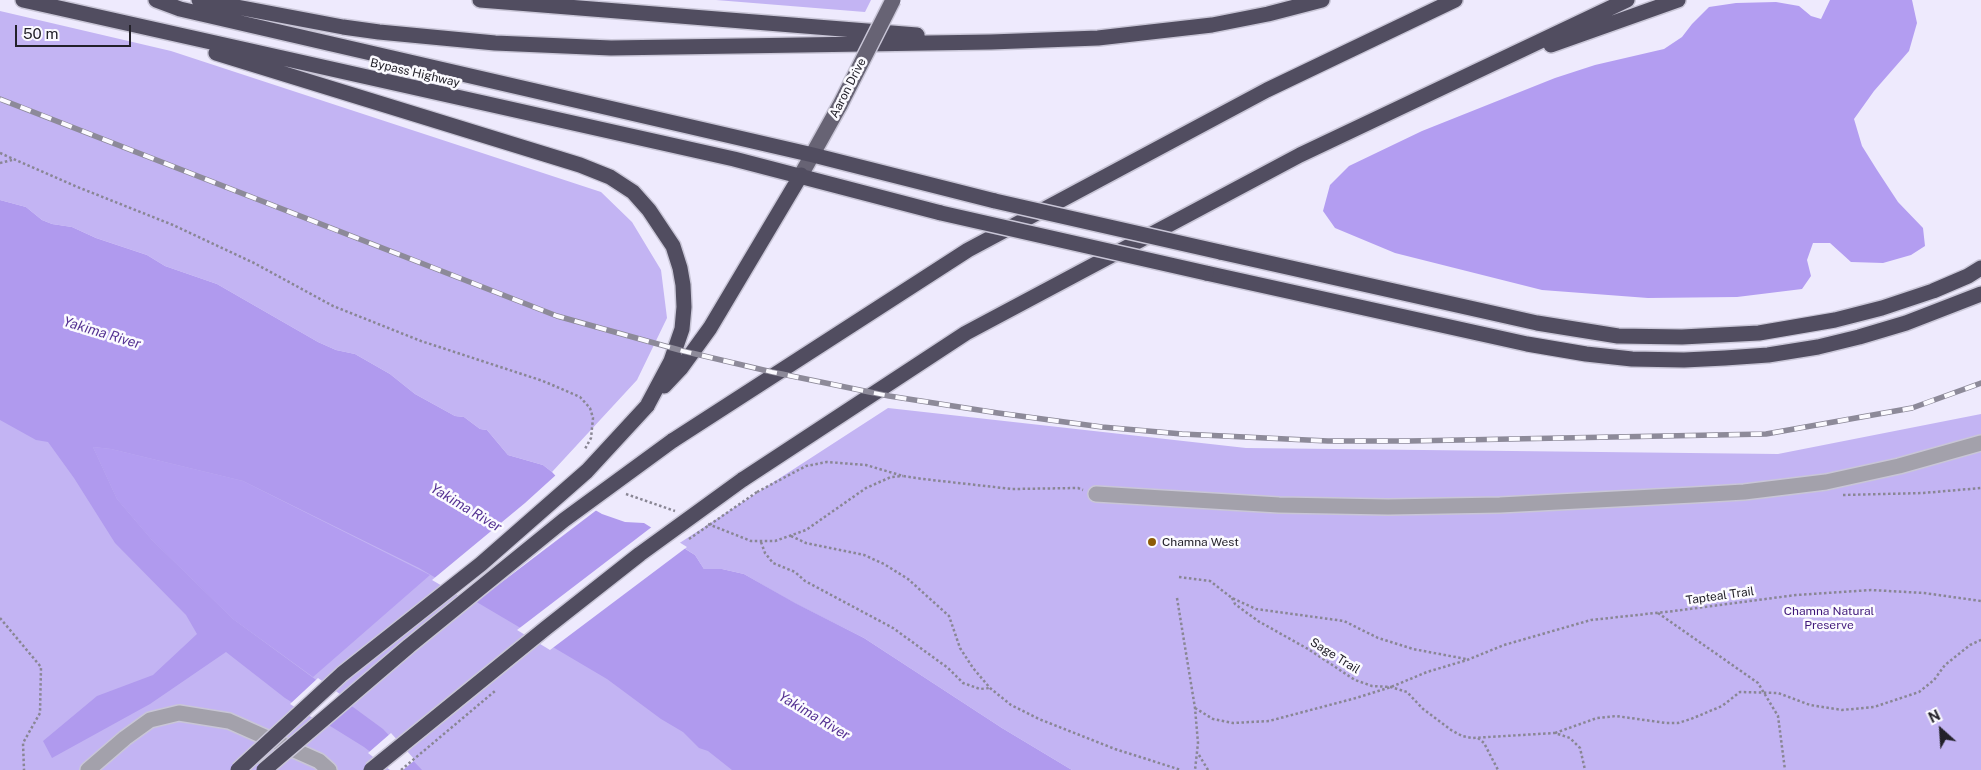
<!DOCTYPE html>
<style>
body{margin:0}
#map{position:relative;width:1981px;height:770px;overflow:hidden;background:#eeeafd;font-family:"Public Sans",sans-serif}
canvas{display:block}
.north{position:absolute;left:1916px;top:705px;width:50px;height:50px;-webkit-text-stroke:4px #fbfaff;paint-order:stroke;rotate:334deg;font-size:14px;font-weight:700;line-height:20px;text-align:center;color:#23212a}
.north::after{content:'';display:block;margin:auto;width:18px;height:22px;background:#23212a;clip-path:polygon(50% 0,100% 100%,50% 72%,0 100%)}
.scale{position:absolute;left:15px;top:25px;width:116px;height:22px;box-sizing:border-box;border:2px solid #23212a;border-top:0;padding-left:6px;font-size:15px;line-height:18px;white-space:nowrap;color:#23212a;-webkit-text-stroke:4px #fbfaff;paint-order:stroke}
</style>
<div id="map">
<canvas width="1981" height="770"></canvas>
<div class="north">N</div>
<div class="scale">50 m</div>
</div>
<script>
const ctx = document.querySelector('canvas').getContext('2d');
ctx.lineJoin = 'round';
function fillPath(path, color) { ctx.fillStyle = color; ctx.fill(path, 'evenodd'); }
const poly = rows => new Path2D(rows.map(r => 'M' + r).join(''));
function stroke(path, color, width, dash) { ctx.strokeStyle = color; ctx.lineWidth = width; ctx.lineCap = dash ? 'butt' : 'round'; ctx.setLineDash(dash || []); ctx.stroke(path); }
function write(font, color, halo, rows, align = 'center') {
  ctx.font = font + ' "Public Sans",sans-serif'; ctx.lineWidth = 5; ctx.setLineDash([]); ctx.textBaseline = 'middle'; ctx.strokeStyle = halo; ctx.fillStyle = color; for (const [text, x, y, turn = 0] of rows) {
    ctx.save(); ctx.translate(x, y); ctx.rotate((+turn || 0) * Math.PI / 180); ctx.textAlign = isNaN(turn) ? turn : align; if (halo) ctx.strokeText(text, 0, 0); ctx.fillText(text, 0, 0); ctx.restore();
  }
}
fillPath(poly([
 [716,0,871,0,865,12],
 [0,11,171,51,601,192,632,222,661,270,667,318,637,380,552,472,543,465,508,455,487,430,480,429,464,417,455,416,415,394,390,374,355,354,336,350,318,342,217,284,165,266,147,255,96,238,72,227,52,224,42,220,26,207,0,200],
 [0,356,148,399,815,770,0,770],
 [888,408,1246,448,1778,454,1981,414,1981,770,1072,770,1002,728,864,638,794,603,744,574,722,569,704,569,695,555,678,544]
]), '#c3b4f3');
fillPath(poly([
 [1830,0,1912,0,1917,23,1909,51,1874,91,1854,119,1862,146,1877,170,1898,202,1923,228,1925,246,1911,255,1883,263,1851,262,1830,243,1813,243,1807,260,1811,276,1802,289,1737,297,1648,298,1542,290,1395,253,1335,228,1323,211,1330,185,1349,166,1422,131,1555,78,1595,65,1664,49,1682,37,1692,24,1709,7,1736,3,1776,2,1799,6,1811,16,1821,19],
 [93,447,111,449,243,481,430,575,313,677,233,619,152,540,117,499]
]), '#b39df1');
fillPath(poly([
 [0,200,26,207,42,220,52,224,72,227,96,238,147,255,165,266,217,284,318,342,336,350,355,354,390,374,415,394,455,416,464,417,480,429,487,430,508,455,543,465,552,472,578,500,602,514,625,522,644,523,695,555,704,569,722,569,744,574,795,603,864,638,1002,728,1072,770,732,770,708,751,699,748,683,732,661,719,607,679,419,568,243,481,111,449,93,447,117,499,152,540,233,619,383,729,422,770,394,770,364,747,285,698,226,652,150,704,52,758,43,741,97,696,153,675,197,634,186,615,115,543,74,478,48,442,36,440,0,420]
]), '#b09aee');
fillPath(poly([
 [557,474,580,498,598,509,473,604,432,580,525,503],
 [653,526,687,547,550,650,517,630],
 [318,678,352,703,326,726,290,704],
 [391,733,415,760,403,770,390,770,368,753]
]), '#eeeafd');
const minor = poly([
 [1096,494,1279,505,1388,507,1500,505,1693,495,1744,492,1826,482,1899,466,1981,443],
 [88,770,125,738,150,720,179,713,229,721,319,761,329,770]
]);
const major = poly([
 [801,175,840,105]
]);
const highway = poly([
 [23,0,734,159,941,213],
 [156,0,180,9,813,155,995,201],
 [199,0,343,27,379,32,495,43,611,48,991,42,1098,38,1212,25,1268,14,1322,0],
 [480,0,917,35],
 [1551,45,1678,0],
 [216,53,580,165,610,177,633,192,649,210,673,246,680,268,683,285,684,307,682,329,671,361,647,406],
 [1220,252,1537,323,1618,336,1682,337,1759,333,1835,320,1882,308,1933,291,1968,276,1981,268],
 [1206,273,1527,344,1586,354,1632,359,1684,360,1725,358,1768,355,1818,347,1859,337,1906,323,1981,294],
 [664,386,681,368,710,328,801,175],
 [672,441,968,250,1267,90,1455,0],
 [742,480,966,333,1300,155,1627,0]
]);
stroke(minor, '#c9c6d7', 18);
stroke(major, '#c9c6d7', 18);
stroke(highway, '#c9c6d7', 18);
stroke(poly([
 [0,153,75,186,173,225,254,263,333,306,421,341,543,381,580,397,590,408,593,418,591,438,585,449],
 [0,163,12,160],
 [757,492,806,466,827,462,866,465,903,476,923,479,1012,489,1078,488,1083,490],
 [626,494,675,511],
 [1843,495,1923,493,1981,488],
 [708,524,751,541,775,541,806,530,866,488,891,477,903,476],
 [791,536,806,543,864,555,884,564,908,579,949,616,960,648,973,668,990,688,1011,705,1039,719,1115,749,1181,770],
 [761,542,765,553,773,563,795,572,805,581,893,628,948,668,963,683,980,689,990,688],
 [1179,577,1210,581,1232,598,1256,609,1344,621,1378,638,1413,649,1466,659],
 [1177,598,1195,708,1198,743,1195,770],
 [1232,598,1235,604,1258,621,1308,649,1355,680,1372,686,1391,687,1407,692,1423,709,1451,730,1462,736,1472,738,1555,733,1570,738,1580,748,1585,770],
 [1658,613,1758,683,1778,716,1785,770],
 [0,618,41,667,40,713,23,743,24,770],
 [1195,708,1213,719,1233,723,1269,721,1356,698,1391,687,1427,672,1467,660,1504,645,1591,620,1674,611,1796,595,1871,590,1924,593,1981,601],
 [1555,733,1597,718,1616,716,1666,723,1678,723,1691,719,1722,706,1740,692,1778,693,1810,705,1842,710,1874,707,1919,692,1934,680,1945,665,1970,645,1981,640],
 [1478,738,1484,743,1498,770],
 [1199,755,1208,770]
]), '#898694', 2.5, [2.5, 2.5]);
stroke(minor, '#a3a1ab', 15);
stroke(major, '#676374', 15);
stroke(highway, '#514d60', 15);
const rail = poly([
 [0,99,557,316,683,351,772,372,889,396,998,413,1102,427,1182,434,1328,441,1409,441,1766,434,1912,408,1981,383]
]);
stroke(rail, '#8d8a99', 5.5);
stroke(rail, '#fbfaff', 4, [11]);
const majorBridge = poly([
 [840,105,893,0]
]);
const highwayBridge = poly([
 [995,201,1220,252],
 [941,213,1206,273],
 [238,770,342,674,481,564,587,471,647,406],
 [264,770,409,646,564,520,672,441],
 [371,770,546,628,640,554,742,480]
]);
stroke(majorBridge, '#c9c6d7', 18, []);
stroke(highwayBridge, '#c9c6d7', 18, []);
stroke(poly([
 [689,539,757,492],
 [401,770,495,691]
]), '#898694', 2.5, [2.5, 2.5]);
stroke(majorBridge, '#676374', 15);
stroke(highwayBridge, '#514d60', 15);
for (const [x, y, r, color] of [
 [1152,542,5,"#8d5c06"]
]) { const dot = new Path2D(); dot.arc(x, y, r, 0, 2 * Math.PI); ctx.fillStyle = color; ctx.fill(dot); stroke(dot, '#fbfaff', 2); }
write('12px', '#23212a', '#fbfaff', [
 ["Bypass Highway",415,73,13],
 ["Aaron Drive",848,88,-63],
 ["Tapteal Trail",1720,596,-8],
 ["Sage Trail",1335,656,32]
]);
write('12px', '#23212a', '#fbfaff', [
 ["Chamna West",1162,542]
], 'left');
write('12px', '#3f1779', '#fbfaff', [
 ["Chamna Natural",1829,611],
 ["Preserve",1829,625]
]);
write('italic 14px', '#553293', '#fbfaff', [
 ["Yakima River",102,333,17],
 ["Yakima River",466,508,31],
 ["Yakima River",814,716,31]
]);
</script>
